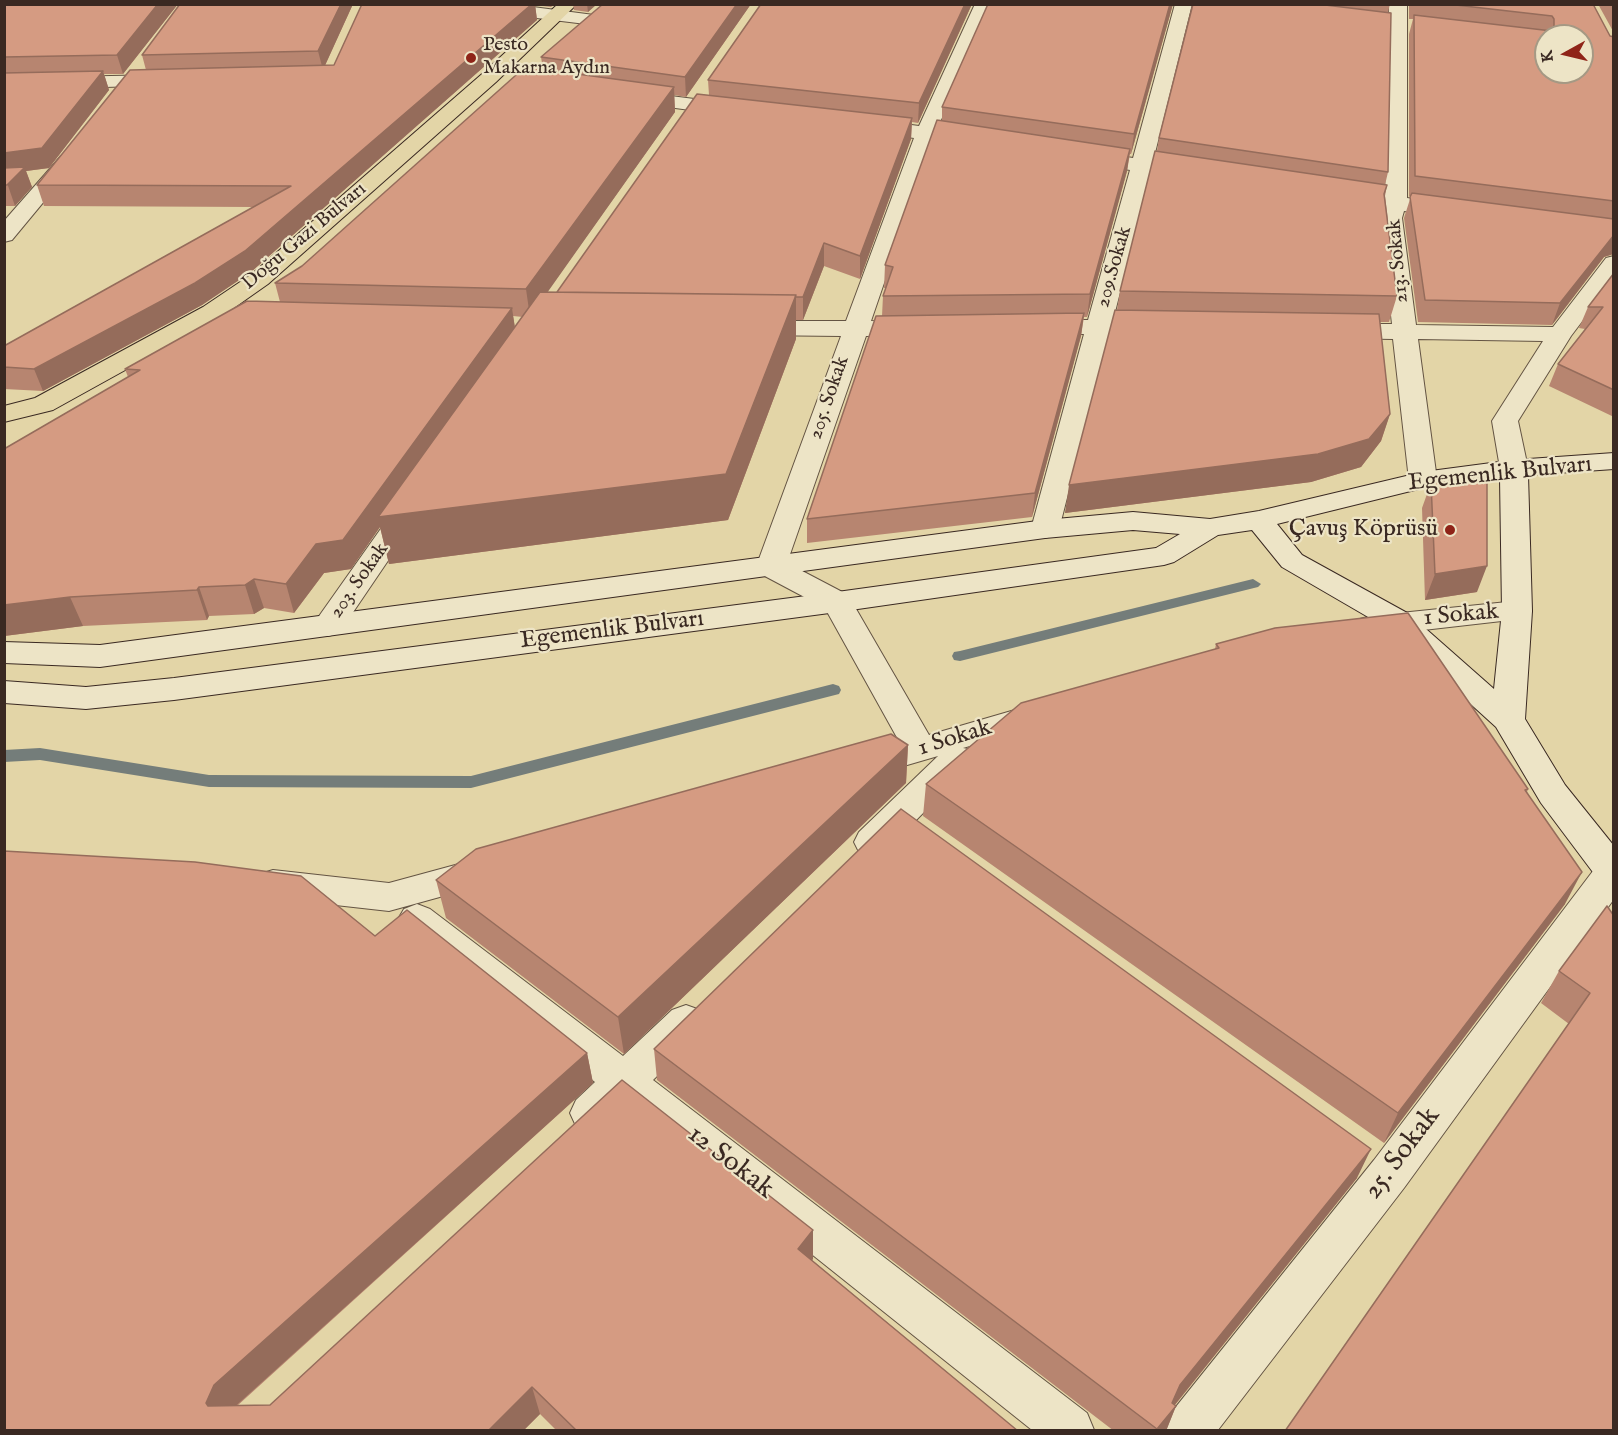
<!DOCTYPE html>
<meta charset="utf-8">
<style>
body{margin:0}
#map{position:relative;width:1618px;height:1435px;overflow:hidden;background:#e3d5a7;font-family:"IM FELL English",serif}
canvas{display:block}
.frame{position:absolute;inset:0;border:6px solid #3a2922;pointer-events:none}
.north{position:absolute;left:1534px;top:24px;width:60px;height:60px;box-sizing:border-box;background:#ede4c6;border:2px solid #a59984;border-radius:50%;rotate:262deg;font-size:16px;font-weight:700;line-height:24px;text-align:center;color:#3a2922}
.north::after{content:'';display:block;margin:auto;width:21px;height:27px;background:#8f2418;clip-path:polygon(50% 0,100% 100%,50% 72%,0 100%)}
</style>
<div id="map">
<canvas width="1618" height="1435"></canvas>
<div class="frame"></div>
<div class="north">K</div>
</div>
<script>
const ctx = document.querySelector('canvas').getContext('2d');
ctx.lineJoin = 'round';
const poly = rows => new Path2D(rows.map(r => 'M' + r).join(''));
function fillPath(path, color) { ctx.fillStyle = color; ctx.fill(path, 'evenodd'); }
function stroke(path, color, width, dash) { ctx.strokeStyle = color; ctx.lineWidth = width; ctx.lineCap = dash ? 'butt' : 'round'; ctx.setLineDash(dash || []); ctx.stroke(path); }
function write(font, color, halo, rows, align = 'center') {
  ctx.font = font + ' "IM FELL English",serif'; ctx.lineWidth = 4.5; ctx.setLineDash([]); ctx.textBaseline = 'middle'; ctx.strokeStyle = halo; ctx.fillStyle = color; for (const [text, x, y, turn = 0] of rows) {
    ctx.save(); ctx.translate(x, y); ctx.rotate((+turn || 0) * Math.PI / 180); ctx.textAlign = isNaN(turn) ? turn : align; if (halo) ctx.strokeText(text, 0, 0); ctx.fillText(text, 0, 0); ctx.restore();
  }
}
fillPath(poly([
 [1253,579,1261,584,1258,587,960,661,954,660,952,656,954,652,960,651,1253,579],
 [833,684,839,686,841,690,839,694,471,788,209,787,40,760,4,762,4,750,40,748,209,775,471,776,833,684]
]), '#747d7a');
const minor = poly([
 [455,4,510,4,594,15,600,16,603,20,600,24,594,25,463,9,455,4],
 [975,4,992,4,937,129,976,134,983,136,986,140,983,144,976,146,933,140,871,321,916,322,925,324,928,329,925,334,916,336,866,336,787,563,848,595,929,735,1032,705,1044,708,1048,716,1044,724,963,748,968,749,973,758,968,767,885,852,872,855,859,852,854,842,859,832,938,756,866,777,854,774,849,765,854,756,900,743,825,608,761,574,756,567,841,336,752,335,743,333,740,328,743,323,752,321,846,321,914,138,866,131,859,129,856,125,859,121,866,119,919,126,975,4],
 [1175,4,1192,4,1153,161,1195,168,1202,170,1206,174,1202,178,1195,180,1150,173,1113,320,1156,320,1165,322,1168,327,1165,332,1156,334,1109,334,1059,529,1055,535,1045,538,1035,535,1031,529,1084,334,1037,334,1028,332,1025,327,1028,322,1037,320,1088,320,1130,170,1083,162,1076,160,1073,156,1076,152,1083,150,1133,158,1175,4],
 [1389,4,1407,4,1407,198,1453,204,1461,206,1464,211,1461,216,1453,218,1404,211,1402,218,1416,325,1553,327,1606,258,1614,256,1614,279,1571,336,1518,421,1528,468,1524,474,1514,476,1504,474,1500,468,1492,421,1543,341,1418,339,1437,480,1433,486,1423,488,1413,486,1409,480,1393,339,1336,338,1327,336,1324,331,1327,326,1336,324,1392,324,1380,218,1384,208,1341,201,1333,200,1330,195,1333,190,1341,189,1385,195,1389,4],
 [165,75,172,77,174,81,172,85,4,90,4,78,165,75],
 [631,91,734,104,741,106,744,110,741,114,734,116,624,101,621,97,624,93,631,91],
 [68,154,75,156,78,160,75,164,12,240,4,242,4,221,61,156,68,154],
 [409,500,419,503,423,509,339,633,328,636,317,633,313,626,317,619,399,503,409,500],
 [1517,601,1528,604,1532,611,1528,618,1371,636,1360,633,1356,626,1360,619,1371,616,1517,601],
 [481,858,494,862,499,872,494,882,389,911,273,898,260,894,255,884,260,874,273,870,389,883,481,858],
 [1614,860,1614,899,1404,1188,1218,1430,1164,1430,1171,1413,1374,1160,1599,863,1614,860],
 [417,904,430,909,623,1056,672,1010,686,1005,700,1010,706,1022,700,1034,653,1080,1087,1413,1094,1430,1032,1430,626,1106,606,1126,591,1131,576,1126,570,1113,576,1100,595,1082,404,929,398,919,404,909,417,904]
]);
const secondary = poly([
 [1614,453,1614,469,1528,475,1532,611,1525,719,1565,785,1614,846,1614,887,1601,883,1541,803,1496,727,1387,628,1282,567,1252,530,1218,535,1174,562,1164,565,837,612,174,700,86,709,4,703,4,681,86,687,174,678,837,592,1156,548,1180,534,1133,530,1045,538,100,667,4,663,4,642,100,645,1045,520,1133,512,1210,519,1259,511,1423,472,1514,460,1614,453],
 [1500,478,1502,611,1494,689,1409,614,1302,555,1277,524,1423,488,1500,478]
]);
const primary = poly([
 [558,4,577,4,496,82,268,284,221,317,53,410,4,422,4,406,35,398,203,307,252,274,482,74,558,4]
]);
stroke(minor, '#645443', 2);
stroke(secondary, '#3a2922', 2);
stroke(primary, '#3a2922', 2);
fillPath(minor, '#ede4c6');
fillPath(secondary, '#ede4c6');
fillPath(primary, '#e3d5a7');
fillPath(poly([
 [4,4,178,4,123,74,104,74,109,90,49,168,26,171,32,187,15,206,4,206],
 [353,4,325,65,334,65,362,4,555,4,551,7,535,5,537,20,251,272,202,305,43,391,4,389,4,346,254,207,44,206,37,185,146,70,142,55],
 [573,4,597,4,588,12,574,10],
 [751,4,686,97,674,95,675,112,547,292,557,292,709,95,708,80,761,4,972,4,918,123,912,122,911,139,860,279,824,266,803,320,796,320,796,339,728,520,389,564,380,527,351,569,324,573,294,613,264,608,254,614,209,616,207,620,83,626,4,636,4,449,128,377,125,369,280,302,275,283,302,266,543,69,541,57],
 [513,316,523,317,515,328],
 [988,4,1173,4,1131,154,1130,154,1127,171,1087,317,1084,317,1081,336,1032,517,807,543,807,519,882,316,883,296,886,288,884,288,885,265,942,121,942,107],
 [1193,4,1390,4,1388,12,1388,172,1385,185,1387,185,1385,196,1397,296,1389,322,1380,322,1390,414,1381,441,1361,467,1311,482,1065,513,1117,310,1120,291,1157,151,1159,138],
 [1409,4,1593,4,1610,36,1614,37,1614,254,1604,257,1552,325,1418,322,1404,218,1411,196,1409,196,1409,34,1413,19,1409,19],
 [1598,4,1614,4,1614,33],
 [1614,273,1614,417,1549,386,1558,364,1585,329,1579,328,1588,307],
 [1431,483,1477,592,1425,600,1422,508],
 [1216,644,1528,789,1527,792,1565,904,1384,1143,923,816,926,784,1215,649],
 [908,745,906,783,624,1054,446,918,436,880],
 [1614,916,1614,1431,1569,1024,1541,1003,1559,971],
 [375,936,587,1053,593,1083,237,1406,270,1405,813,1230,813,1259,812,1260,1018,1431,557,1431,540,1414,523,1431,4,1431],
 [654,1049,1357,1178,1175,1405,1176,1406,1166,1431,1114,1431,657,1080]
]), '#b78570');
fillPath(poly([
 [158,4,178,4,123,74,117,55],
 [341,4,353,4,323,70,318,51],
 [532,4,535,4,537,20,251,272,202,305,43,391,34,369,195,283],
 [587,4,597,4,588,12],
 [737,4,751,4,686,97,685,77],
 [965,4,972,4,918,123,919,103],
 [1170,4,1173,4,1131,154,1134,134],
 [103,71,109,90,49,168,26,171,32,187,15,206,4,174,4,153],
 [674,87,675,112,530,317,526,289],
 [912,118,911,139,860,279,860,256],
 [1130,149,1127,171,1087,317,1090,294],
 [1612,235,1614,235,1613,254,1604,257,1552,325,1560,303],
 [824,243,824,266,803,320,803,297],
 [796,295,796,339,728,520,389,564,380,527,351,569,324,573,294,613,286,584,316,544,512,308,516,335],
 [1084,313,1081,336,1032,517,1035,493],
 [1390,414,1381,441,1361,467,1311,482,1065,513,1069,485],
 [1487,566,1477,592,1425,600,1435,574],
 [254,579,264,608,254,614,245,585],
 [199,587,209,616,207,620,197,590],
 [70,597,83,626,4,636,4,605],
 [908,745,906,783,624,1054,618,1017],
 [1582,872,1565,904,1384,1143,1398,1113],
 [587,1053,593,1083,230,1411,223,1429,206,1403,214,1385],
 [1371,1149,1357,1178,1169,1412,1176,1406,1166,1431,1156,1431,1180,1385],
 [813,1230,813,1259,798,1277,798,1249],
 [532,1387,540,1414,523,1431,488,1431]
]), '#956c5b');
const building = poly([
 [4,4,158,4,117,55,4,57,4,4],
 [180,4,341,4,318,51,142,55,180,4],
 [362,4,532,4,245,251,195,283,34,369,4,367,4,346,291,186,37,185,130,70,334,65,362,4],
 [603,4,737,4,685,77,541,57,603,4],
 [761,4,965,4,919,103,708,80,761,4],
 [988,4,1170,4,1134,134,942,107,988,4],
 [1193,4,1317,4,1391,13,1388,172,1159,138,1193,4],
 [1447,4,1593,4,1610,36,1614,37,1614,201,1415,176,1414,15,1552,31,1554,28,1554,19,1552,16,1447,4],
 [1546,36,1582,36,1582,72,1546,72,1546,36],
 [525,67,674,87,526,289,275,283,302,266,525,67],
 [103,71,42,148,4,153,4,73,103,71],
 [697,94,912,118,860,256,824,243,803,297,795,297,796,295,557,292,697,94],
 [937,120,1130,149,1090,294,883,296,893,267,885,265,937,120],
 [1155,151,1387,185,1384,194,1397,296,1120,291,1155,151],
 [25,167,7,185,4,185,4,168,25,167],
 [1412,193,1614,219,1614,235,1560,303,1425,300,1410,197,1412,193],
 [1614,273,1614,390,1558,364,1603,307,1588,307,1614,273],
 [540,292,796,295,726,474,378,517,540,292],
 [247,301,512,308,343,540,316,544,286,584,254,579,245,585,199,587,197,590,70,597,4,605,4,449,140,370,125,369,247,301],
 [1115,310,1379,314,1390,414,1369,439,1318,454,1069,485,1115,310],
 [1084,313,1035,493,807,519,876,316,1084,313],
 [1487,477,1487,566,1435,574,1431,483,1487,477],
 [1408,613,1528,789,1525,790,1582,872,1398,1113,926,784,1021,703,1219,648,1216,644,1275,628,1408,613],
 [891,734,908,745,618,1017,436,880,476,849,891,734],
 [901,809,1371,1149,1180,1385,1172,1403,1176,1406,1157,1429,654,1049,901,809],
 [4,851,195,862,301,876,375,936,407,910,587,1053,214,1385,206,1403,208,1406,270,1405,622,1080,813,1230,798,1249,1018,1431,577,1431,532,1387,488,1431,4,1431,4,851],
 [1607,906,1614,916,1614,1431,1285,1431,1590,993,1559,971,1607,906]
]);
fillPath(building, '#d59b82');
stroke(building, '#956c5b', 1.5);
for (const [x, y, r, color] of [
 [471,58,6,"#8f2418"],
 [1450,530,6,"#8f2418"]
]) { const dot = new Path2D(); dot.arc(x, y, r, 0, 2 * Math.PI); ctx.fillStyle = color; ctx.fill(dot); stroke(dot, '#ede4c6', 2); }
write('20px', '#3a2922', '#ede4c6', [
 ["Pesto",483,46],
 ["Makarna Aydın",483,69]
], 'left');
write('20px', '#3a2922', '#ede4c6', [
 ["Doğu Gazi Bulvarı",305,237,-40],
 ["213. Sokak",1399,261,-95],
 ["209.Sokak",1115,267,-74],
 ["205. Sokak",830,398,-71],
 ["203. Sokak",360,581,-55]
]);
write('24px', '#3a2922', '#ede4c6', [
 ["Egemenlik Bulvarı",1500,475,-6],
 ["1 Sokak",1461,616,-5],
 ["Egemenlik Bulvarı",612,631,-7],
 ["1 Sokak",955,739,-17]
]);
write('24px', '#3a2922', '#ede4c6', [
 ["Çavuş Köprüsü",1438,530]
], 'right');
write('28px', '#3a2922', '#ede4c6', [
 ["25. Sokak",1403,1154,-53],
 ["12 Sokak",730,1163,38]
]);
</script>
